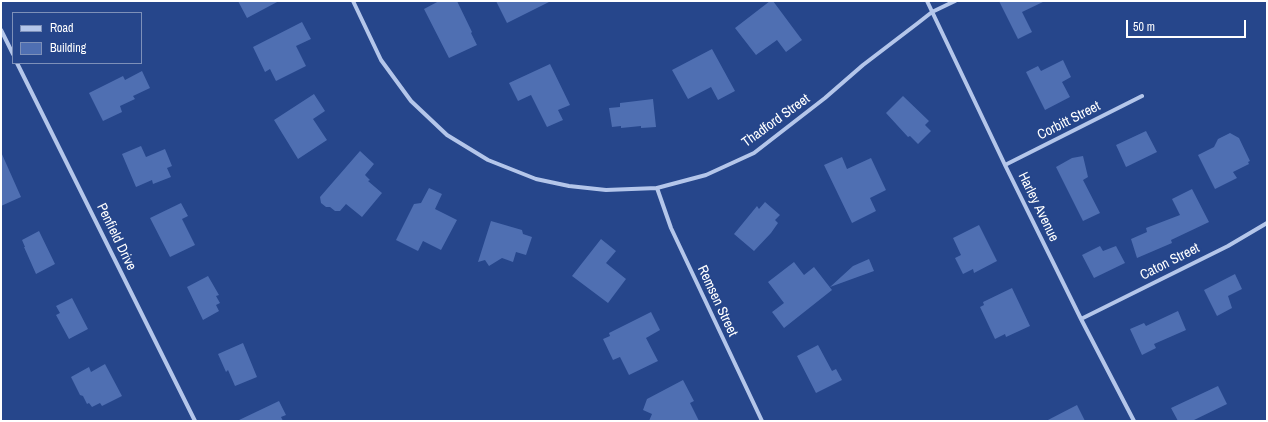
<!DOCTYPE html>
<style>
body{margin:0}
#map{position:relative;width:1268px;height:422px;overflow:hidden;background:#26468b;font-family:"Archivo Narrow",sans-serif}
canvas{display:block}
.frame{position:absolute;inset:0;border:2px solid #fff;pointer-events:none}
.legend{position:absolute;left:12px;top:12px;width:130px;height:52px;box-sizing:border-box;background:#26468b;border:1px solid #7d90b9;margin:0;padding:5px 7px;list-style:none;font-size:12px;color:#fff}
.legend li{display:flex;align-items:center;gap:8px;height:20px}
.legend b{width:20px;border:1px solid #7d90b9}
.scale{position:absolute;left:1126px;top:20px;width:120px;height:18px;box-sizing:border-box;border:2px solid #fff;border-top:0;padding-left:5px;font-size:12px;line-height:14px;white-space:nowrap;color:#fff;-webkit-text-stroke:3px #26468b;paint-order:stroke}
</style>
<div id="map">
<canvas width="1268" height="422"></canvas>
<div class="frame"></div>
<ul class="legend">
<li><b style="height:5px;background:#b4c6ea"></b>Road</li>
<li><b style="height:11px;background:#4f6fb2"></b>Building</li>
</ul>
<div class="scale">50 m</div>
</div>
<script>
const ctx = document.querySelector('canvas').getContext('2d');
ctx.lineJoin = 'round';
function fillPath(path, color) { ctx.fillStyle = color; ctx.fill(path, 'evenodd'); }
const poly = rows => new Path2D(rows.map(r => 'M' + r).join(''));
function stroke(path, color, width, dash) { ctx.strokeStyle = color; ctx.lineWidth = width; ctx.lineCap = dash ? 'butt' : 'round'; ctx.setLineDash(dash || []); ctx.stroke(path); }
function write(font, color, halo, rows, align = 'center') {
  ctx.font = font + ' "Archivo Narrow",sans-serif'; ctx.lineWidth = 3.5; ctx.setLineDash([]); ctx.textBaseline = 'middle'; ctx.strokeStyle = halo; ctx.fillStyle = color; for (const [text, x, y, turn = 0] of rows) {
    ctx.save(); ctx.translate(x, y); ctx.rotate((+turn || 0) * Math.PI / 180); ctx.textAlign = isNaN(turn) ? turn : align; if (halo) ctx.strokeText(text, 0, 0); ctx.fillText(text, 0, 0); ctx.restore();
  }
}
fillPath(poly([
 [238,1,279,1,247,18],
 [439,1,457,1,472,32,471,33,477,45,449,58,424,9],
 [496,1,551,1,507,23],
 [770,1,773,1,802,40,786,52,777,40,756,55,735,28],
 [999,1,1045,1,1022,12,1032,32,1018,39],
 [302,22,311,39,296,46,306,66,276,81,270,69,265,72,253,47],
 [712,49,735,91,718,100,711,87,688,99,672,70],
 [1063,60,1071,77,1062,82,1070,97,1045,110,1026,72,1038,66,1041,71],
 [550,64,570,105,558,110,563,120,547,127,531,95,518,101,509,83],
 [142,71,150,88,133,96,135,99,120,106,122,112,103,121,89,93,123,76,125,80],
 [314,94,325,111,313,119,327,140,298,159,274,120],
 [903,96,929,121,925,125,931,131,918,144,910,136,908,137,886,113],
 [653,99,656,127,641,128,641,126,621,128,621,126,612,127,609,108,620,107,620,103],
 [1146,131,1157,152,1126,167,1116,145],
 [1230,133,1239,138,1250,161,1248,162,1249,164,1233,172,1237,178,1215,189,1198,155,1214,147,1218,139],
 [141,146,146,157,165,149,172,166,167,168,171,177,153,184,152,180,136,187,122,154],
 [360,151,374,164,365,175,370,180,368,181,382,193,362,217,346,204,340,211,335,211,330,207,326,207,321,203,320,197],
 [1,152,21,197,1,206],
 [1083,156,1088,177,1083,180,1100,213,1083,221,1056,167,1072,158],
 [842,157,847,169,871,158,886,190,870,198,876,211,852,223,824,165],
 [429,188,442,194,435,209,457,220,441,250,423,241,418,251,396,240,414,204,421,203],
 [1192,189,1209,222,1171,240,1172,243,1137,258,1131,239,1147,232,1146,228,1180,215,1172,199],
 [765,202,780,215,775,220,778,223,771,233,754,251,734,234,757,206,759,209],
 [181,203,188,216,182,219,195,245,170,257,150,218],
 [491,221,522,230,523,234,532,237,526,255,516,252,513,262,502,258,489,266,485,260,478,262],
 [979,225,997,261,974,273,973,269,963,274,955,258,961,255,953,238],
 [39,231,55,264,36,274,24,247,25,247,22,240],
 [601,239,616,251,606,263,626,279,608,303,572,276],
 [1100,246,1103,251,1116,246,1125,263,1094,278,1082,255],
 [869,259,874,271,830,287,853,266],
 [794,262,804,275,814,267,832,290,784,328,772,312,784,303,768,282],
 [1235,274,1242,289,1228,296,1232,308,1217,316,1204,290],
 [208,276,219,295,216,296,220,303,216,305,219,311,203,320,187,287],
 [1012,288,1030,326,1006,337,1005,334,995,339,980,307,984,305,983,302],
 [72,298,88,329,69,339,56,315,60,313,56,306],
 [1178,311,1186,330,1154,344,1156,348,1142,355,1130,329,1144,323,1146,326],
 [651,312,660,330,646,338,658,361,629,375,620,357,613,360,603,339,610,336,609,333],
 [243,343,257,377,235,386,228,370,226,372,218,354],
 [818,345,832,371,836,369,842,380,816,393,797,356],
 [105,364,122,396,102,406,100,403,92,407,89,403,87,404,83,396,80,395,71,377,89,367,91,372],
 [683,380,694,401,690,403,699,421,649,421,652,414,643,410,647,399],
 [1218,386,1227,404,1192,421,1178,421,1171,408],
 [279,401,286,415,281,417,283,421,237,421],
 [1077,405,1085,421,1046,421]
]), '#4f6fb2');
stroke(poly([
 [353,1,381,60,411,101,447,135,488,160,536,179,569,186,606,190,657,188,706,175,754,153,825,98,863,65,918,23,932,12,955,1],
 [927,1,1005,165,1081,319,1134,421],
 [1,30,13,54],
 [17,63,195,421],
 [1005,165,1142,96],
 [657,188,671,228,762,421],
 [1081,319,1228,246,1267,223]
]), '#b4c6ea', 4);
write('14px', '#fff', '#26468b', [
 ["Thadford Street",776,121,-36],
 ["Corbitt Street",1069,121,-27],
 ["Harley Avenue",1038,207,64],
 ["Penfield Drive",116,237,64],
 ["Caton Street",1170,262,-27],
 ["Remsen Street",717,301,65]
]);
</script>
